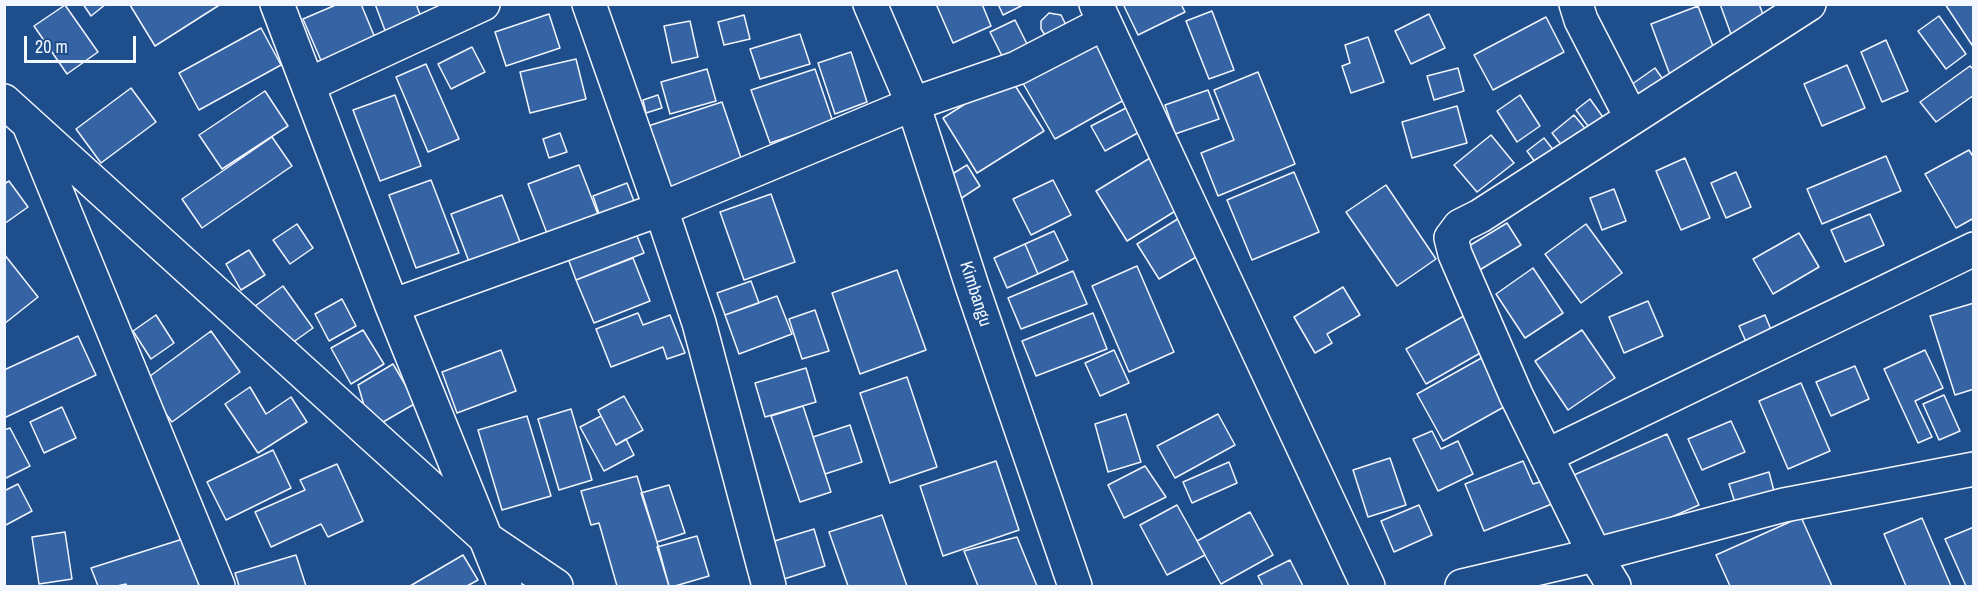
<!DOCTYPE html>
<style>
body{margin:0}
#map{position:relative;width:1978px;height:591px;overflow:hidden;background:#1f4e8c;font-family:"Archivo Narrow",sans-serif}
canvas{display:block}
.frame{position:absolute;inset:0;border:6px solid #f2f6ff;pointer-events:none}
.scale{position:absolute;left:24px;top:36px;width:112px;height:27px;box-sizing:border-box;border:3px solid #f2f6ff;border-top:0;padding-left:8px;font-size:18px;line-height:21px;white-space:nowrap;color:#f2f6ff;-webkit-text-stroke:4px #1f4e8c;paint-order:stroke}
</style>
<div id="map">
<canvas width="1978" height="591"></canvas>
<div class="frame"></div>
<div class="scale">20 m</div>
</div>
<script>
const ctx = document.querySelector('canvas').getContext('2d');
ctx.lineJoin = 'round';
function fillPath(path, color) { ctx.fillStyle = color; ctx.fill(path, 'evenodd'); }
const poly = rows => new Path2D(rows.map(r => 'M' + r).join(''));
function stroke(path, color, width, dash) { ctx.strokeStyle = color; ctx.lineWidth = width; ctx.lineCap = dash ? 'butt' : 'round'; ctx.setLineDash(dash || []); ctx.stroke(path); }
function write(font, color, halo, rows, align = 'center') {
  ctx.font = font + ' "Archivo Narrow",sans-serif'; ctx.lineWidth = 4.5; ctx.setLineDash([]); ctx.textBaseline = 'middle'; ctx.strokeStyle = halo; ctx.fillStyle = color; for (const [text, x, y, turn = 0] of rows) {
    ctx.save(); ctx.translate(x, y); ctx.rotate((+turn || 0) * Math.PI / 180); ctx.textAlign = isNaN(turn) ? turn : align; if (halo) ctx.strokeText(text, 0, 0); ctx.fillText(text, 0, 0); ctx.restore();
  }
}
const building = poly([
 [83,4,106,4,91,16,83,4],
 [131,4,221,4,155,46,130,5,131,4],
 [338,4,361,4,380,50,326,72,303,19,338,4],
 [375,4,416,4,425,27,389,41,375,4],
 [936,4,982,4,991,26,953,43,936,4],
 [998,4,1025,4,1003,15,998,4],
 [1123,4,1181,4,1185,12,1138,35,1123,4],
 [1720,4,1759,4,1767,25,1732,37,1720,4],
 [1945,4,1974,4,1974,48,1945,4],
 [65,5,98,52,67,74,34,26,65,5],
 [1698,6,1717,57,1670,75,1651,24,1698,6],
 [1212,11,1234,70,1209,79,1186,21,1212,11],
 [1049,13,1061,15,1065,23,1065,27,1045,35,1041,29,1041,21,1049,13],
 [549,14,560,48,506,66,495,32,549,14],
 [1429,14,1445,48,1411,64,1395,31,1429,14],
 [744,15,750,39,724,45,718,22,744,15],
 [1939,16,1966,54,1946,69,1918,31,1939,16],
 [1546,17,1564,52,1493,90,1474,55,1546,17],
 [1015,20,1031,52,1006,64,990,32,1015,20],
 [690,21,698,57,672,63,664,26,690,21],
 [261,28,281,65,199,110,179,73,261,28],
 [800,34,810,64,760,79,750,49,800,34],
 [1096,35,1131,96,1055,139,1020,78,1096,35],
 [1368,37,1384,82,1351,93,1342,66,1350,63,1345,45,1368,37],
 [1886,40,1908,91,1882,102,1861,52,1886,40],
 [472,47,485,72,451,89,438,64,472,47],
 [851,52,867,102,835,114,818,63,851,52],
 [576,59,586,99,530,113,520,72,576,59],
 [426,64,459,139,428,152,396,77,426,64],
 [1847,65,1865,108,1822,126,1804,84,1847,65],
 [1970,66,1974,70,1974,95,1936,122,1920,102,1970,66],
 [1458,68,1464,91,1434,100,1427,76,1458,68],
 [1655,68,1669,88,1642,107,1628,87,1655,68],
 [707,69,716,101,670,114,661,82,707,69],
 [815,69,833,122,770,143,751,90,815,69],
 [1258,72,1295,164,1218,196,1201,153,1234,140,1214,90,1258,72],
 [1009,76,1044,131,977,173,943,118,1009,76],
 [131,88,156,122,101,163,76,129,131,88],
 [1208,90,1219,119,1175,134,1165,105,1208,90],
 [265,91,288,126,222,169,199,135,265,91],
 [395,95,421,166,380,181,353,110,395,95],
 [658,95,662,108,646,113,643,100,658,95],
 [1520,95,1540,126,1517,142,1497,111,1520,95],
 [1590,99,1605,120,1591,130,1576,110,1590,99],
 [722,102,743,164,663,190,642,128,722,102],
 [1130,106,1143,130,1105,151,1091,126,1130,106],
 [1457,106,1467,143,1412,158,1402,122,1457,106],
 [1574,115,1593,138,1570,156,1552,133,1574,115],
 [560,133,567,152,549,158,543,139,560,133],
 [1491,135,1514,163,1477,192,1454,165,1491,135],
 [272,137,292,166,202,228,182,199,272,137],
 [1544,138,1558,156,1540,169,1527,151,1544,138],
 [1969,150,1974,158,1974,218,1956,228,1925,174,1969,150],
 [1155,155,1185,205,1127,241,1096,191,1155,155],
 [1886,156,1901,191,1822,224,1807,189,1886,156],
 [1685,158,1710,218,1681,230,1656,171,1685,158],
 [579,165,599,217,548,236,528,184,579,165],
 [967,165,980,186,957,201,944,179,967,165],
 [1294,172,1319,232,1252,260,1227,200,1294,172],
 [1736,172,1751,207,1726,218,1711,183,1736,172],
 [431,180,459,253,416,268,389,195,431,180],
 [1053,180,1071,215,1031,235,1013,199,1053,180],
 [9,181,28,207,4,224,4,184,9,181],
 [627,183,637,209,602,222,593,196,627,183],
 [1386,185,1436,259,1397,286,1346,212,1386,185],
 [1614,189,1626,221,1602,230,1590,198,1614,189],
 [771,194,795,262,744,280,720,212,771,194],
 [502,195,522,247,471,267,451,214,502,195],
 [1870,214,1884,245,1845,262,1831,230,1870,214],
 [1181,217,1203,253,1159,279,1137,244,1181,217],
 [1507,223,1521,245,1473,274,1459,252,1507,223],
 [297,224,313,248,290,264,273,240,297,224],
 [1586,224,1622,273,1581,303,1545,254,1586,224],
 [633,226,644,253,576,280,566,253,633,226],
 [1054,231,1068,260,1038,274,1025,244,1054,231],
 [1799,233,1819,267,1773,294,1753,259,1799,233],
 [1025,244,1038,274,1007,288,994,258,1025,244],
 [249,250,265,275,241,290,226,264,249,250],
 [4,254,38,297,4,324,4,254],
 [633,258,650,301,594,323,576,280,633,258],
 [1137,266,1174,352,1129,372,1092,286,1137,266],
 [1533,268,1563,313,1525,338,1496,294,1533,268],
 [897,270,926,350,860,374,832,293,897,270],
 [1073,271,1087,304,1021,329,1008,298,1073,271],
 [751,281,759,303,725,315,717,293,751,281],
 [283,286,313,328,285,348,255,306,283,286],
 [1343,287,1360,315,1327,334,1332,343,1315,353,1294,317,1343,287],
 [777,296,792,334,739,354,725,315,777,296],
 [342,299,356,326,329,341,315,314,342,299],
 [1648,301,1663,336,1624,353,1609,317,1648,301],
 [1974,303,1974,389,1955,395,1930,316,1974,303],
 [815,310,829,351,802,359,789,319,815,310],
 [638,313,643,325,670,315,685,353,667,359,663,347,611,367,596,329,638,313],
 [1093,313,1107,349,1036,376,1022,341,1093,313],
 [1469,313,1489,348,1426,384,1406,349,1469,313],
 [156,315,174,343,151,359,133,331,156,315],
 [1765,315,1776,342,1751,353,1739,326,1765,315],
 [363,330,384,364,351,384,331,348,363,330],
 [1582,330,1615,378,1568,410,1535,361,1582,330],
 [211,331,240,372,172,422,142,382,211,331],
 [78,336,96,375,4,418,4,370,78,336],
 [501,350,516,391,457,413,442,372,501,350],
 [1114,350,1129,383,1100,396,1085,363,1114,350],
 [1925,350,1943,388,1915,401,1932,437,1918,443,1884,369,1925,350],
 [1485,356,1511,403,1443,441,1417,394,1485,356],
 [393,364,416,403,371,429,358,385,393,364],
 [1855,366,1869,399,1831,416,1816,382,1855,366],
 [806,368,816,402,765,417,755,383,806,368],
 [907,377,937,467,890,483,860,393,907,377],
 [1801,383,1830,451,1788,469,1759,401,1801,383],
 [250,387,266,414,291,397,307,422,258,453,225,404,250,387],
 [1944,395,1960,431,1939,440,1923,404,1944,395],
 [624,396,643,430,616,445,598,410,624,396],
 [803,406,831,492,800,502,771,416,803,406],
 [62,407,76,438,44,453,30,422,62,407],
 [571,409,592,480,559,490,538,419,571,409],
 [1126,414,1141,462,1108,472,1095,424,1126,414],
 [1218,414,1235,445,1175,478,1157,446,1218,414],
 [527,416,551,496,502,510,478,430,527,416],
 [601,416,616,445,626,439,634,455,604,471,580,427,601,416],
 [1731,421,1745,452,1702,470,1688,439,1731,421],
 [850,425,862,462,825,474,813,437,850,425],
 [10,428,30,466,4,479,4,430,10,428],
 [1432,431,1441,449,1458,441,1473,474,1438,491,1413,439,1432,431],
 [1667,434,1699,505,1605,546,1574,475,1667,434],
 [273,450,291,488,226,520,207,482,273,450],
 [1390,458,1406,505,1368,517,1353,470,1390,458],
 [996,461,1019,530,943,556,920,486,996,461],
 [1523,461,1533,484,1543,481,1552,504,1484,531,1465,484,1523,461],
 [1229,462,1237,483,1192,503,1183,482,1229,462],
 [337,464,363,521,328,537,321,524,271,547,255,512,305,490,300,480,337,464],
 [1145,466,1166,497,1124,518,1108,485,1145,466],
 [1769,472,1775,495,1736,506,1729,484,1769,472],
 [637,476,657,542,669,586,617,586,599,523,591,525,581,491,637,476],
 [18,484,32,511,4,526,4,491,18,484],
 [669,485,685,533,657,542,641,493,669,485],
 [1177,505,1205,555,1167,575,1140,525,1177,505],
 [1419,505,1432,535,1394,552,1381,521,1419,505],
 [1250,512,1273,555,1221,584,1197,541,1250,512],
 [882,515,907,586,848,586,829,532,882,515],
 [1801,517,1832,586,1730,586,1716,555,1801,517],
 [1922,518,1951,586,1906,586,1884,534,1922,518],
 [1974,527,1974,586,1966,586,1945,539,1974,527],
 [814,529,825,566,781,580,768,543,814,529],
 [65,532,72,579,39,584,32,537,65,532],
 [697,536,709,576,675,586,669,586,657,547,697,536],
 [189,537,206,586,127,586,126,584,117,586,98,586,91,568,189,537],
 [1017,537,1037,586,978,586,964,551,1017,537],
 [296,555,306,586,239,586,235,573,296,555],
 [463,555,478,580,467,586,410,586,463,555],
 [1290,560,1303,586,1263,586,1258,576,1290,560]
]);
fillPath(building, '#3563a3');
stroke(building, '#f2f6ff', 1.5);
const minor = poly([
 [277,4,392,306,505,586],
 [589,4,661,209,699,323,769,586],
 [870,4,913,104,972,286,1075,586],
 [1096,4,1368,586],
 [1576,4,1581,20,1631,117],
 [308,85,483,4],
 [4,101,488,540,556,586],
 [30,127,218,586],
 [392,306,661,209,913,104,1017,68,1104,23],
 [1546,456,1974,249],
 [1462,586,1595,555,1784,505,1974,469],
 [1614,586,1595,555,1516,395,1455,254,1451,238,1460,226,1480,216,1809,4]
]);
stroke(minor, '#f2f6ff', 36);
stroke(minor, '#1f4e8c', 33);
write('18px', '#f2f6ff', '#1f4e8c', [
 ["Kimbangu",975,294,72]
]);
</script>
